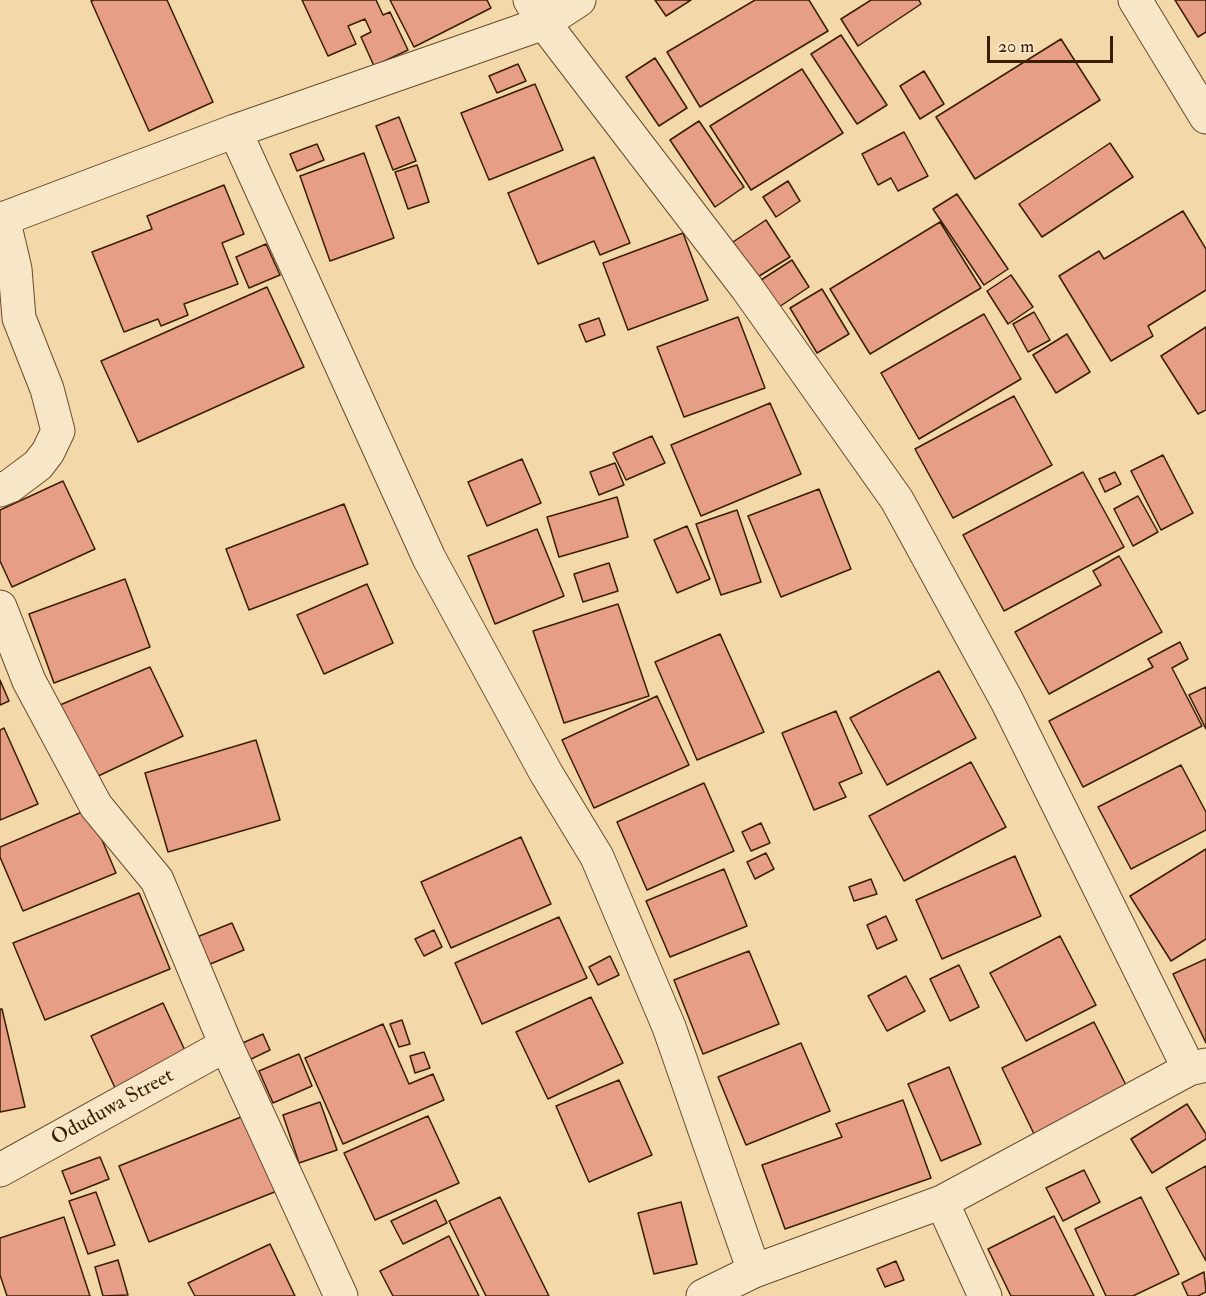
<!DOCTYPE html>
<style>
body{margin:0}
#map{position:relative;width:1206px;height:1296px;overflow:hidden;background:#f3d8a9;font-family:"IM FELL Double Pica",serif}
canvas{display:block}
.scale{position:absolute;left:987px;top:36px;width:126px;height:27px;box-sizing:border-box;border:3px solid #3a1e03;border-top:0;padding-left:8px;font-size:18px;line-height:21px;white-space:nowrap;color:#3a1e03;-webkit-text-stroke:4px #f7e6c7;paint-order:stroke}
</style>
<div id="map">
<canvas width="1206" height="1296"></canvas>
<div class="scale">20 m</div>
</div>
<script>
const ctx = document.querySelector('canvas').getContext('2d');
ctx.lineJoin = 'round';
function fillPath(path, color) { ctx.fillStyle = color; ctx.fill(path, 'evenodd'); }
const poly = rows => new Path2D(rows.map(r => 'M' + r).join(''));
function stroke(path, color, width, dash) { ctx.strokeStyle = color; ctx.lineWidth = width; ctx.lineCap = dash ? 'butt' : 'round'; ctx.setLineDash(dash || []); ctx.stroke(path); }
function write(font, color, halo, rows, align = 'center') {
  ctx.font = font + ' "IM FELL Double Pica",serif'; ctx.lineWidth = 5; ctx.setLineDash([]); ctx.textBaseline = 'middle'; ctx.strokeStyle = halo; ctx.fillStyle = color; for (const [text, x, y, turn = 0] of rows) {
    ctx.save(); ctx.translate(x, y); ctx.rotate((+turn || 0) * Math.PI / 180); ctx.textAlign = isNaN(turn) ? turn : align; if (halo) ctx.strokeText(text, 0, 0); ctx.fillText(text, 0, 0); ctx.restore();
  }
}
const building = poly([
 [94,0,167,0,213,102,149,131,91,1,94,0],
 [302,0,376,0,383,15,390,12,408,50,374,66,361,37,371,32,365,19,348,26,356,44,328,56,302,0],
 [390,0,487,0,491,8,414,47,390,0],
 [655,0,691,0,666,16,655,0],
 [755,0,809,0,828,31,700,107,667,52,755,0],
 [871,0,919,0,921,4,858,46,841,19,871,0],
 [1175,0,1206,0,1206,32,1198,37,1175,0],
 [841,35,887,105,857,124,811,54,841,35],
 [1061,39,1100,100,975,179,936,117,1061,39],
 [655,58,687,108,659,126,626,77,655,58],
 [518,64,526,81,497,93,489,76,518,64],
 [802,69,843,133,751,190,710,126,802,69],
 [924,71,944,104,920,119,900,86,924,71],
 [535,84,563,150,489,180,461,113,535,84],
 [399,117,416,161,393,170,376,126,399,117],
 [699,121,744,187,715,207,670,140,699,121],
 [904,132,928,176,898,191,891,178,878,185,862,154,904,132],
 [1110,143,1133,177,1042,237,1019,204,1110,143],
 [317,144,324,160,297,171,290,154,317,144],
 [364,153,394,238,330,261,300,176,364,153],
 [594,157,630,243,600,255,594,241,538,264,508,193,594,157],
 [417,165,429,202,408,209,395,172,417,165],
 [788,181,800,201,776,217,763,197,788,181],
 [224,185,244,234,222,243,238,284,184,304,188,315,161,326,158,319,124,332,92,252,152,229,147,216,224,185],
 [957,194,1008,269,984,285,933,209,957,194],
 [1183,211,1206,249,1206,290,1148,326,1153,336,1111,361,1059,276,1099,251,1104,259,1183,211],
 [766,220,790,257,756,278,733,242,766,220],
 [940,222,981,288,870,354,830,289,940,222],
 [683,233,708,300,628,330,603,263,683,233],
 [266,244,280,275,249,288,236,257,266,244],
 [792,260,809,287,779,307,761,280,792,260],
 [1011,275,1033,307,1008,324,987,291,1011,275],
 [267,287,304,367,138,442,101,361,267,287],
 [822,289,849,334,817,353,790,308,822,289],
 [1034,312,1050,340,1028,352,1013,324,1034,312],
 [984,314,1021,379,919,439,881,373,984,314],
 [738,317,765,388,684,417,657,347,738,317],
 [599,318,605,335,586,342,579,325,599,318],
 [1206,327,1206,410,1198,414,1161,356,1206,327],
 [1067,334,1090,372,1056,393,1033,355,1067,334],
 [1014,396,1052,465,953,518,915,449,1014,396],
 [770,403,801,474,701,516,671,445,770,403],
 [652,436,665,463,626,480,613,453,652,436],
 [1163,455,1193,513,1161,530,1131,471,1163,455],
 [522,459,541,503,487,526,468,482,522,459],
 [615,463,624,485,599,495,590,472,615,463],
 [1083,472,1124,547,1004,611,963,535,1083,472],
 [1115,472,1121,484,1105,492,1099,479,1115,472],
 [63,481,95,549,12,587,0,561,0,510,63,481],
 [819,489,851,569,781,597,748,516,819,489],
 [1138,496,1158,532,1133,546,1114,509,1138,496],
 [617,497,628,537,559,557,547,517,617,497],
 [344,504,368,564,249,610,226,549,344,504],
 [737,510,761,582,721,595,696,524,737,510],
 [687,526,710,579,677,593,654,540,687,526],
 [537,529,564,596,495,624,468,556,537,529],
 [1119,556,1162,632,1049,694,1015,632,1101,585,1093,571,1119,556],
 [609,563,618,591,583,602,574,574,609,563],
 [125,579,150,647,54,683,29,614,125,579],
 [367,584,393,643,324,674,297,615,367,584],
 [618,604,649,696,564,723,533,631,618,604],
 [720,634,764,732,697,760,655,662,720,634],
 [1180,642,1188,659,1172,668,1202,726,1083,787,1049,721,1153,667,1148,659,1180,642],
 [150,667,183,736,94,778,60,705,150,667],
 [939,671,976,738,887,785,850,718,939,671],
 [0,680,9,701,0,705,0,680],
 [1206,687,1206,729,1189,695,1206,687],
 [657,696,689,765,594,808,562,740,657,696],
 [836,711,862,773,839,783,846,797,814,810,782,733,836,711],
 [4,728,38,804,0,820,0,730,4,728],
 [256,740,280,820,168,852,145,773,256,740],
 [971,762,1006,827,904,881,869,816,971,762],
 [1181,765,1206,812,1206,830,1131,869,1098,807,1181,765],
 [704,783,734,851,647,890,617,822,704,783],
 [89,809,116,873,23,911,0,857,0,847,89,809],
 [761,823,770,843,751,851,742,832,761,823],
 [521,837,551,904,451,948,421,882,521,837],
 [1206,849,1206,939,1171,961,1130,896,1206,849],
 [766,853,774,869,755,879,747,862,766,853],
 [1015,856,1041,916,942,959,916,900,1015,856],
 [724,869,747,926,670,957,646,901,724,869],
 [871,879,877,894,854,901,849,887,871,879],
 [139,893,170,969,45,1020,13,943,139,893],
 [886,916,897,940,877,949,867,925,886,916],
 [559,917,587,978,482,1024,455,963,559,917],
 [232,923,244,950,203,967,192,939,232,923],
 [434,930,442,947,424,956,415,939,434,930],
 [1060,936,1096,1005,1026,1041,990,973,1060,936],
 [749,951,779,1024,703,1054,674,980,749,951],
 [610,956,619,975,598,985,589,967,610,956],
 [1206,959,1206,1043,1173,974,1206,959],
 [959,965,979,1007,950,1021,930,979,959,965],
 [906,976,925,1011,887,1031,868,996,906,976],
 [591,997,623,1063,548,1099,516,1032,591,997],
 [163,1003,188,1057,116,1090,91,1036,163,1003],
 [0,1009,2,1009,25,1107,0,1112,0,1009],
 [402,1020,410,1044,399,1047,390,1024,402,1020],
 [1094,1022,1129,1091,1035,1136,1002,1068,1094,1022],
 [383,1024,409,1084,433,1074,444,1100,343,1144,305,1058,383,1024],
 [263,1034,270,1050,245,1062,238,1045,263,1034],
 [801,1043,830,1111,746,1145,718,1077,801,1043],
 [424,1052,430,1068,415,1073,410,1056,424,1052],
 [299,1054,312,1086,273,1103,259,1071,299,1054],
 [949,1067,981,1144,941,1161,908,1084,949,1067],
 [619,1080,652,1155,589,1182,556,1106,619,1080],
 [903,1100,931,1178,785,1229,762,1165,842,1137,836,1124,903,1100],
 [320,1102,337,1150,299,1163,283,1115,320,1102],
 [1187,1104,1206,1134,1206,1139,1152,1173,1131,1139,1187,1104],
 [246,1115,277,1191,149,1242,119,1166,246,1115],
 [428,1116,459,1183,375,1220,344,1153,428,1116],
 [100,1157,109,1179,71,1194,62,1171,100,1157],
 [1206,1166,1206,1261,1166,1188,1206,1166],
 [1084,1170,1100,1202,1063,1221,1046,1188,1084,1170],
 [96,1192,115,1245,88,1254,69,1201,96,1192],
 [500,1197,549,1296,486,1296,449,1221,500,1197],
 [1141,1197,1179,1274,1133,1296,1106,1296,1075,1229,1141,1197],
 [436,1200,447,1223,403,1244,391,1221,436,1200],
 [681,1202,697,1264,654,1274,638,1213,681,1202],
 [1054,1216,1094,1296,1011,1296,988,1249,1054,1216],
 [64,1217,90,1296,7,1296,0,1275,0,1238,64,1217],
 [449,1236,479,1296,393,1296,380,1271,449,1236],
 [270,1244,295,1296,195,1296,188,1283,270,1244],
 [118,1260,128,1295,103,1296,95,1267,118,1260],
 [896,1261,904,1280,885,1287,877,1269,896,1261],
 [1204,1272,1206,1292,1198,1296,1188,1296,1182,1283,1204,1272]
]);
fillPath(building, '#e69e86');
stroke(building, '#3a1e03', 1.5);
const minor = poly([
 [530,0,544,23,747,288,897,500,1007,701,1189,1069],
 [1135,0,1206,117],
 [235,131,429,558,546,773,597,857,669,1027,754,1271],
 [0,220,235,131,544,23,579,0],
 [0,490,10,486,38,465,48,452,58,431,47,389,19,318,15,269,3,218],
 [0,607,29,681,96,806,157,880,226,1045,341,1296],
 [0,1170,226,1045],
 [942,1202,985,1296],
 [703,1296,754,1271,942,1202,1189,1069,1206,1065]
]);
stroke(minor, '#684c2c', 35);
stroke(minor, '#f7e6c7', 33);
write('21px', '#3a1e03', '#f7e6c7', [
 ["Oduduwa Street",113,1108,-29]
]);
</script>
